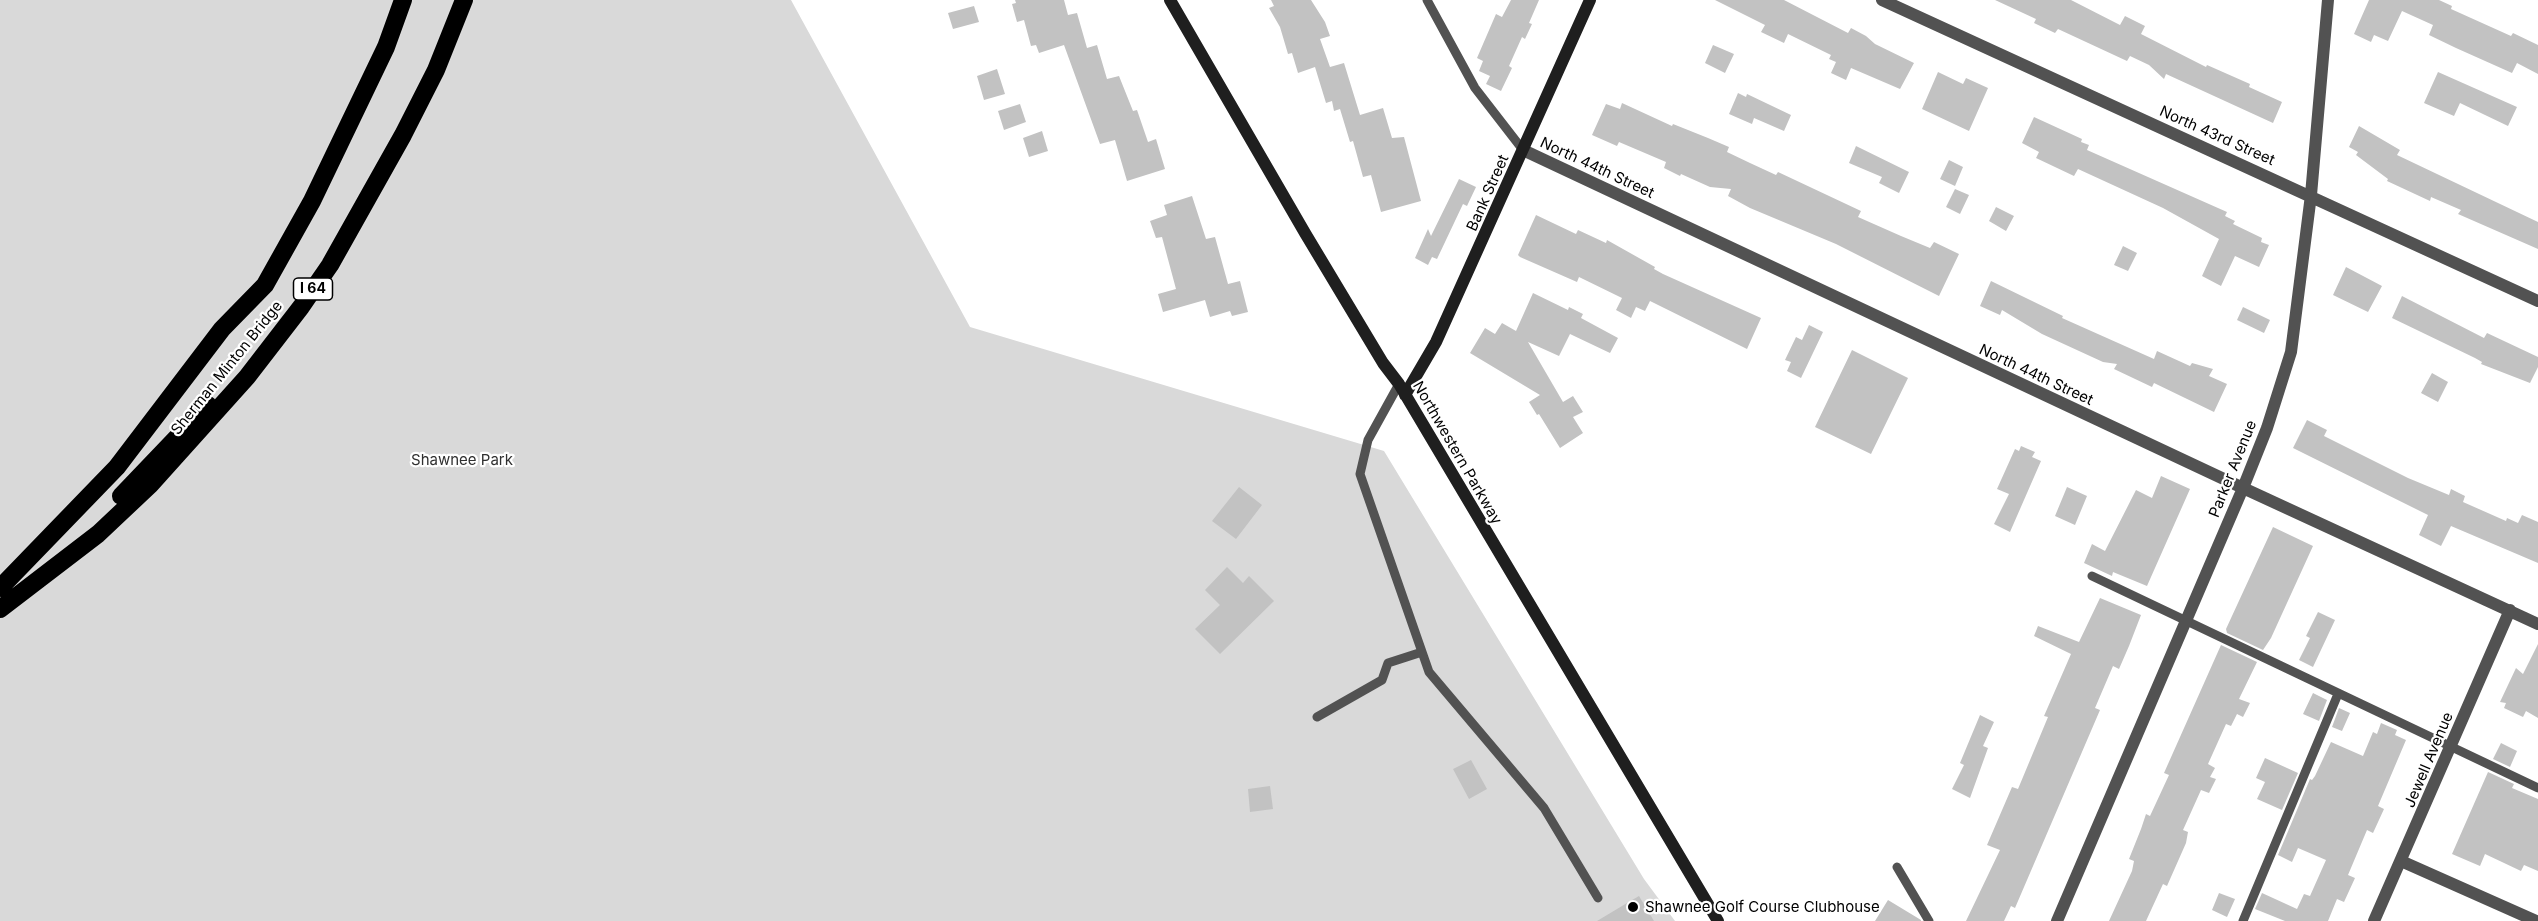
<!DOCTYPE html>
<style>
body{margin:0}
canvas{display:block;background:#fff}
</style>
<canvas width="2538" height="921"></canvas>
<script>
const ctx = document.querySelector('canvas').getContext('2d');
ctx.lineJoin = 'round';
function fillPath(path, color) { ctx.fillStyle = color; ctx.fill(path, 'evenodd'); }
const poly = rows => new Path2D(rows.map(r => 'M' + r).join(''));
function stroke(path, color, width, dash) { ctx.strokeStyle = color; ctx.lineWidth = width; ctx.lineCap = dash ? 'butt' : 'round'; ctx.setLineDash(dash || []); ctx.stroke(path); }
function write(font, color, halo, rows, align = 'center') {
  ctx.font = font + ' Inter,sans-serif'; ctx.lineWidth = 4.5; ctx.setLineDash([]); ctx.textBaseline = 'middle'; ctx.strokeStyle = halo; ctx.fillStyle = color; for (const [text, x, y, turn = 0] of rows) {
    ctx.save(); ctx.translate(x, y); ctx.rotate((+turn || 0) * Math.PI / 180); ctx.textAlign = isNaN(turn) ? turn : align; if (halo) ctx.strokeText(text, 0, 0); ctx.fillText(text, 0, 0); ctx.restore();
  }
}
fillPath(poly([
 [0,0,791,0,970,327,1384,451,1644,879,1675,921,0,921]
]), '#d9d9d9');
fillPath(poly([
 [1015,0,1064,0,1068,15,1077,13,1087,48,1097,45,1107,79,1119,76,1133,111,1137,110,1148,142,1156,139,1165,169,1127,181,1115,140,1100,144,1064,45,1039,53,1036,45,1031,46,1024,20,1017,22,1012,4,1016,3],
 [1271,0,1311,0,1325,22,1330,36,1320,39,1330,67,1344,63,1360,115,1383,108,1392,138,1404,137,1421,201,1381,212,1371,175,1363,177,1353,141,1350,142,1340,109,1334,111,1332,101,1326,103,1315,67,1298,73,1292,53,1288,54,1280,27,1269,8,1274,6],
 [1511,0,1539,0,1529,23,1532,24,1525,39,1522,37,1509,66,1512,68,1501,91,1486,84,1490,76,1479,71,1483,61,1477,58,1496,14,1502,17],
 [1715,0,1784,0,1848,33,1851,28,1866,36,1875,44,1914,63,1900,89,1851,68,1846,80,1831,73,1836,62,1829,59,1831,55,1788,34,1784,43,1761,32,1765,25],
 [1995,0,2071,0,2120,25,2125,16,2145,26,2141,34,2206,67,2207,65,2250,84,2249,87,2282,102,2273,123,2166,74,2164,79,2149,65,2130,56,2127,61,2058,29,2055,33,2034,23,2036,19],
 [2369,0,2439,0,2452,6,2451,9,2511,36,2513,33,2538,45,2538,74,2517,63,2512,73,2456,48,2429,35,2433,25,2402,11,2388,41,2374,35,2371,42,2354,34],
 [974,6,979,22,953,29,948,13],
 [1713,45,1734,54,1725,73,1705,63],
 [997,69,1005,94,984,100,977,76],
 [1938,72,1963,84,1966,78,1988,88,1969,131,1922,109],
 [2438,72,2517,107,2508,126,2460,103,2454,116,2424,103],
 [1738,93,1746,97,1747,94,1791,115,1784,131,1754,118,1752,124,1729,114],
 [1622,103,1672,126,1673,124,1708,138,1729,147,1727,152,1750,163,1776,175,1778,172,1861,211,1858,217,1901,236,1930,248,1934,242,1959,254,1939,296,1836,244,1750,208,1728,196,1731,189,1710,187,1681,174,1680,176,1664,168,1666,162,1619,142,1617,146,1592,135,1606,104,1620,109],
 [1020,104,1026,122,1004,130,998,111],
 [2034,117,2082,139,2081,142,2089,145,2087,150,2227,212,2225,216,2235,221,2233,224,2262,238,2261,242,2269,245,2259,267,2235,256,2221,286,2202,276,2219,239,2163,208,2078,169,2074,176,2036,158,2039,152,2022,143],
 [2359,126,2400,150,2397,155,2538,222,2538,249,2458,214,2461,210,2431,197,2430,201,2387,181,2388,179,2356,155,2358,152,2349,147],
 [1042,131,1048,151,1029,157,1023,138],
 [1856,146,1909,172,1899,193,1879,183,1882,177,1849,163],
 [1949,160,1963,167,1955,186,1940,179],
 [1459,179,1476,187,1467,206,1463,204,1437,259,1432,257,1428,265,1415,258,1428,229,1431,236],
 [1955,189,1969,195,1960,214,1946,207],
 [1192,196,1206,239,1215,237,1228,284,1240,281,1248,312,1232,316,1230,311,1210,317,1205,300,1163,312,1158,294,1176,289,1162,237,1156,238,1150,221,1167,215,1164,205],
 [1996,207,2014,216,2006,231,1989,221],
 [1536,215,1576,234,1578,230,1606,243,1607,240,1655,267,1654,269,1663,274,1761,318,1747,349,1650,301,1645,311,1636,307,1631,318,1616,310,1622,298,1579,277,1577,282,1520,257,1518,255],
 [2123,246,2137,253,2128,271,2114,265],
 [2346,267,2382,286,2368,312,2333,295],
 [1991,281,2063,316,2062,318,2154,359,2157,351,2190,366,2192,363,2213,369,2209,376,2227,384,2214,412,2154,383,2152,387,2114,369,2117,364,2103,362,2042,334,2002,310,2000,315,1980,306],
 [1533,293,1568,310,1569,307,1583,314,1581,318,1618,338,1610,353,1570,334,1559,356,1528,342,1563,402,1573,396,1583,412,1573,417,1583,433,1560,448,1539,414,1537,415,1529,402,1540,395,1470,353,1485,328,1495,334,1502,323,1516,331],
 [2402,296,2484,338,2487,333,2538,357,2538,367,2530,383,2481,364,2482,362,2475,358,2392,318],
 [2243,307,2270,320,2264,333,2237,320],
 [1809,325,1823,332,1801,378,1787,371,1791,362,1785,360,1796,337,1802,340],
 [1852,350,1908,378,1871,454,1815,427],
 [2432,373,2448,382,2438,402,2421,393],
 [2307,420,2327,430,2324,436,2408,478,2449,495,2451,489,2465,496,2463,502,2506,521,2507,518,2518,523,2522,515,2538,522,2538,563,2451,526,2441,546,2419,535,2428,515,2293,448],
 [2021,446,2035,452,2032,457,2041,461,2010,532,1994,524,2009,494,1997,489,2015,449,2019,451],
 [2161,476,2190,489,2147,586,2113,572,2112,576,2084,563,2092,544,2105,551,2136,490,2152,498],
 [1239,487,1262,505,1236,539,1212,521],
 [2067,487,2087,496,2075,525,2055,516],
 [2273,527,2313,546,2271,638,2263,650,2227,633,2226,629],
 [1227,567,1243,583,1249,576,1274,601,1220,654,1195,629,1220,605,1205,590],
 [2100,598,2141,615,2129,646,2119,669,2113,666,2095,708,2100,710,2015,908,2011,906,2004,921,1966,921,2000,850,1987,845,2012,787,2018,789,2048,717,2044,716,2071,654,2034,636,2038,626,2079,642],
 [2318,612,2335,620,2313,667,2299,660,2310,638,2306,636],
 [2538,644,2538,718,2526,711,2523,717,2504,708,2506,703,2500,702,2516,668,2523,674],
 [2221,645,2257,662,2239,699,2250,703,2243,717,2237,714,2231,726,2226,724,2208,764,2215,768,2210,777,2216,779,2209,793,2201,790,2183,830,2188,832,2186,843,2167,886,2163,884,2146,921,2109,921,2132,871,2134,861,2129,859,2141,829,2146,814,2150,816,2169,775,2164,773],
 [2313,693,2327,700,2319,721,2303,714],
 [2339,708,2350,713,2342,731,2332,727],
 [1980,715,1994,722,1983,746,1988,748,1970,798,1952,789,1964,765,1960,763],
 [2381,723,2397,730,2395,735,2406,740,2378,806,2384,809,2373,833,2367,830,2348,875,2355,878,2344,902,2337,899,2328,921,2285,921,2255,909,2262,893,2297,909,2304,894,2310,896,2326,860,2298,848,2292,862,2278,855,2310,779,2312,780,2315,776,2331,742,2363,756,2373,732,2377,734],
 [2501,743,2517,751,2510,767,2493,759],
 [2265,758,2298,773,2282,810,2257,799,2265,782,2256,778],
 [1471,760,1487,789,1469,799,1453,769],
 [2488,772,2514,784,2512,788,2538,799,2538,871,2524,865,2521,871,2485,854,2480,866,2452,854],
 [1270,786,1273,809,1250,812,1248,789],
 [2219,893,2235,899,2227,917,2212,910],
 [1639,896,1654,921,1597,921,1627,903],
 [1888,900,1921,920,1921,921,1875,921]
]), '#c2c2c2');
const highway = poly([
 [121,496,208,405],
 [0,588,117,467,222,329,265,285,312,201,386,47,403,0],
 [0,609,98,534,150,485,247,377,301,307,330,265,403,135,436,70,464,0]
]);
stroke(highway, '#dbdbdb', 21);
stroke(poly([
 [1427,0,1475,88,1523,150],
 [1399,384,1368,440,1360,474,1429,672,1544,808,1598,898],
 [2092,576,2538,788],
 [1317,717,1382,680,1388,663,1422,652],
 [1897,867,1929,921],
 [2243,921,2338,694]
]), '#525252', 9);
stroke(poly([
 [1882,0,2538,301],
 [1523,150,2243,488,2538,624],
 [2401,861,2536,921],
 [2057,921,2243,488,2267,428,2291,352,2311,195,2328,0],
 [2374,921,2510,610]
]), '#525252', 12);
stroke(poly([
 [1170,0,1305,233,1383,363,1399,384,1718,921],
 [1405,395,1436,342,1590,0]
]), '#1f1f1f', 12);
stroke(highway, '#000', 18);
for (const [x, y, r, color] of [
 [1633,907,6,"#000"]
]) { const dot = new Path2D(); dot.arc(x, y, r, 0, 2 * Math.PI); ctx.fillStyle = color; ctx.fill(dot); stroke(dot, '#fff', 2); }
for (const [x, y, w] of [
 [313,289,39]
]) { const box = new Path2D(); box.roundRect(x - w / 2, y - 11, w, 22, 4.5); ctx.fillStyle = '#fff'; ctx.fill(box); stroke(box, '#000', 1.5); }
write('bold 14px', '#000', null, [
 ["I 64",313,289]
]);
write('15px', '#000', '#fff', [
 ["North 43rd Street",2217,136,24],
 ["North 44th Street",1597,168,25],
 ["Bank Street",1488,193,-66],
 ["Sherman Minton Bridge",227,368,-51],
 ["North 44th Street",2036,375,25],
 ["Northwestern Parkway",1457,453,60],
 ["Parker Avenue",2233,469,-68],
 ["Jewell Avenue",2429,760,-67]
]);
write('15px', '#303030', '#fff', [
 ["Shawnee Park",462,460]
]);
write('15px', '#000', '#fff', [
 ["Shawnee Golf Course Clubhouse",1645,907]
], 'left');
</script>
